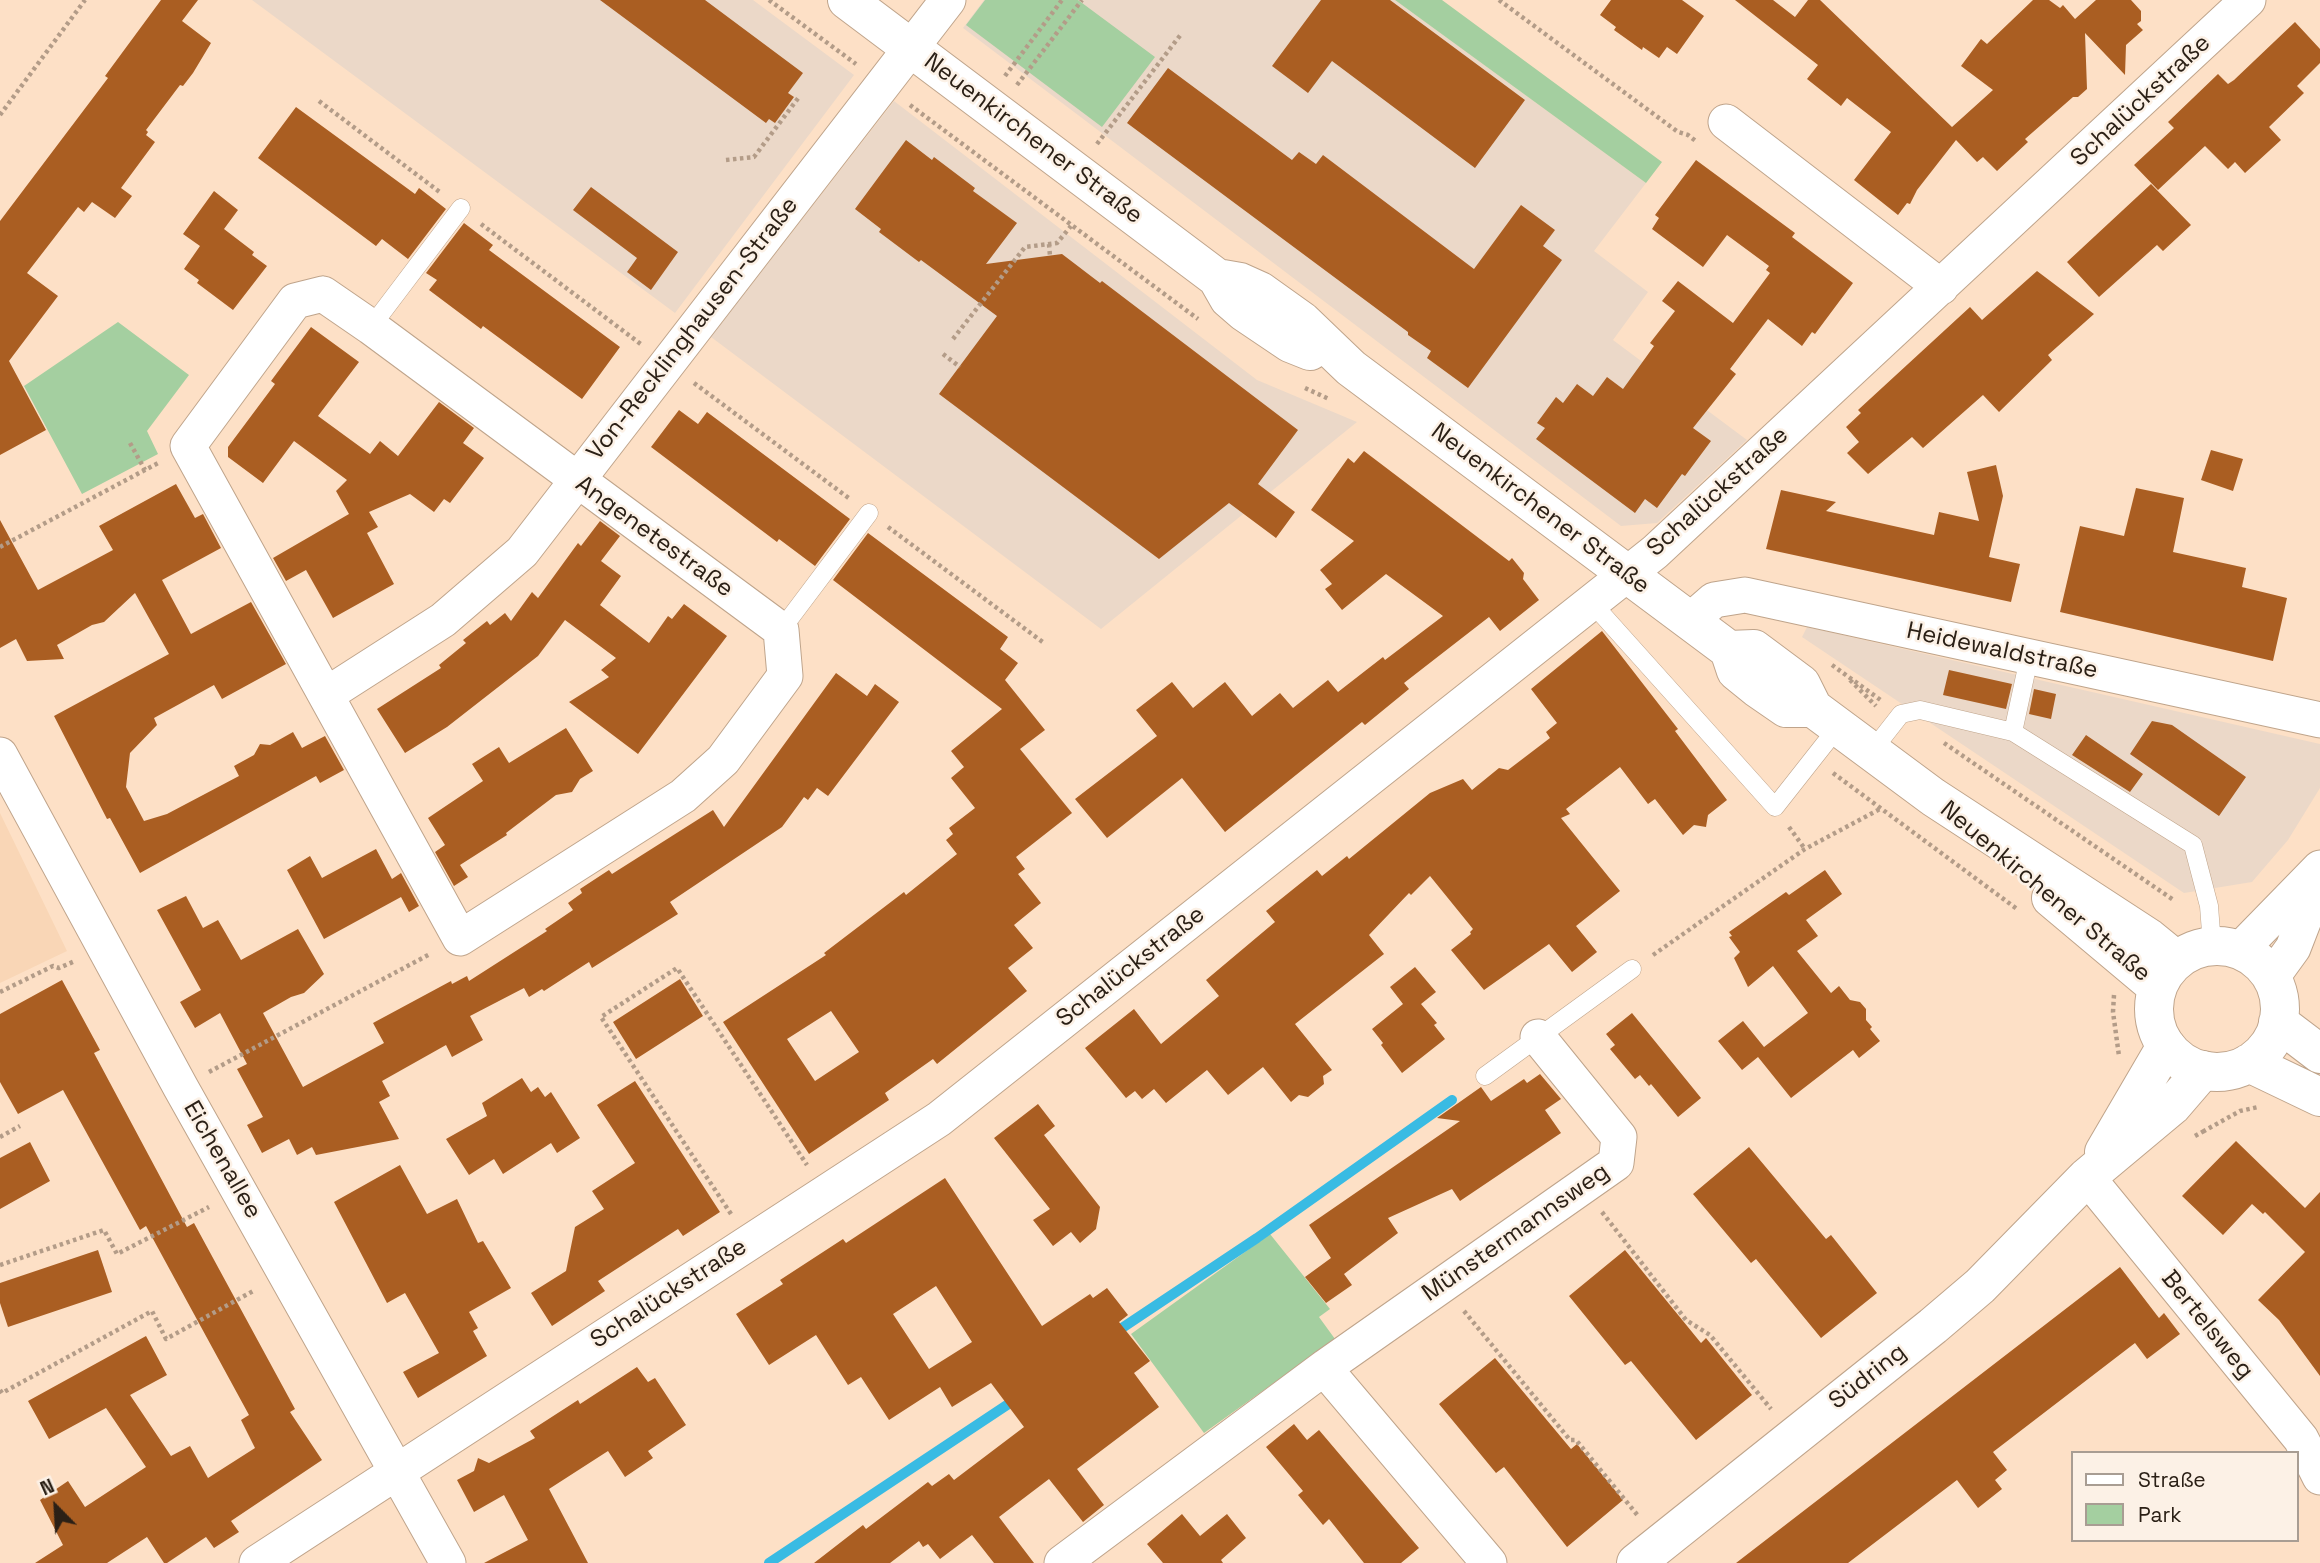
<!DOCTYPE html>
<meta charset="utf-8">
<style>
body{margin:0}
#map{position:relative;width:2320px;height:1563px;overflow:hidden;background:#fde0c6;font-family:"Space Grotesk",sans-serif}
canvas{display:block}
.legend{position:absolute;left:2071px;top:1451px;width:228px;height:91px;box-sizing:border-box;background:#fcf1e6;border:2px solid #a89d93;margin:0;padding:9px 12px;list-style:none;font-size:21px;color:#2b2016}
.legend li{display:flex;align-items:center;gap:14px;height:35px}
.legend b{width:35px;border:2px solid #a89d93}
.north{position:absolute;left:21px;top:1472px;width:70px;height:70px;-webkit-text-stroke:5px #fcf1e6;paint-order:stroke;rotate:336deg;font-size:19px;font-weight:700;line-height:28px;text-align:center;color:#2b2016}
.north::after{content:'';display:block;margin:auto;width:24px;height:32px;background:#2b2016;clip-path:polygon(50% 0,100% 100%,50% 72%,0 100%)}
</style>
<div id="map">
<canvas width="2320" height="1563"></canvas>
<ul class="legend">
<li><b style="height:9px;background:#fff"></b>Straße</li>
<li><b style="height:19px;background:#a4cfa0"></b>Park</li>
</ul>
<div class="north">N</div>
</div>
<script>
const ctx = document.querySelector('canvas').getContext('2d');
ctx.lineJoin = 'round';
function fillPath(path, color) { ctx.fillStyle = color; ctx.fill(path, 'evenodd'); }
const poly = rows => new Path2D(rows.map(r => 'M' + r).join(''));
function stroke(path, color, width, dash) { ctx.strokeStyle = color; ctx.lineWidth = width; ctx.lineCap = dash ? 'butt' : 'round'; ctx.setLineDash(dash || []); ctx.stroke(path); }
function write(font, color, halo, rows, align = 'center') {
  ctx.font = font + ' "Space Grotesk",sans-serif'; ctx.lineWidth = 5; ctx.setLineDash([]); ctx.textBaseline = 'middle'; ctx.strokeStyle = halo; ctx.fillStyle = color; for (const [text, x, y, turn = 0] of rows) {
    ctx.save(); ctx.translate(x, y); ctx.rotate((+turn || 0) * Math.PI / 180); ctx.textAlign = isNaN(turn) ? turn : align; if (halo) ctx.strokeText(text, 0, 0); ctx.fillText(text, 0, 0); ctx.restore();
  }
}
fillPath(poly([
 [252,0,753,0,854,75,675,313],
 [984,0,1395,0,1646,183,1594,251,1648,292,1613,340,1747,440,1657,523,1621,526,963,28],
 [894,101,1257,380,1357,422,1101,629,711,337],
 [1807,627,2320,744,2320,788,2288,840,2252,882,2184,893,1802,637]
]), '#ebd8c8');
fillPath(poly([
 [0,813,67,951,0,983]
]), '#f9d6b6');
fillPath(poly([
 [985,0,1078,0,1155,57,1102,127,966,25],
 [1395,0,1442,0,1662,162,1646,183],
 [118,322,189,375,147,431,158,454,82,494,24,386],
 [1270,1234,1330,1309,1319,1317,1335,1339,1204,1433,1131,1334]
]), '#a4cfa0');
stroke(poly([
 [1113,1334,1257,1238,1452,1100],
 [769,1563,1016,1399]
]), '#39bbe3', 10);
fillPath(poly([
 [161,0,198,0,182,21,211,43,193,73,183,86,180,85,146,130,148,132,146,135,155,142,121,188,132,196,115,218,92,202,84,212,78,207,27,273,58,296,9,361,46,430,0,455,0,221,108,78,105,76],
 [600,0,705,0,803,73,788,93,794,97,775,123,769,119,766,123],
 [1321,0,1390,0,1525,100,1475,168,1332,61,1308,93,1272,66],
 [1611,0,1682,0,1704,16,1677,54,1667,47,1659,58,1643,47,1642,50,1614,30,1616,27,1600,15],
 [1735,0,1773,0,1795,17,1808,0,1820,0,1952,127,1993,90,1961,66,1981,39,1987,44,2033,0,2049,0,2060,8,2063,5,2075,19,2096,0,2131,0,2141,11,2141,21,2137,24,2143,30,2126,45,2125,75,2085,33,2087,89,2078,97,2073,97,2025,139,2028,142,1997,171,1983,157,1977,162,1956,140,1917,190,1910,204,1907,203,1898,215,1854,180,1891,132,1847,98,1841,106,1807,79,1818,65],
 [2295,22,2320,49,2320,63,2297,86,2304,93,2269,127,2281,140,2245,173,2235,162,2228,169,2205,146,2158,190,2134,165,2174,128,2168,122,2218,74,2228,84,2234,80],
 [1168,68,1292,160,1299,152,1316,164,1323,155,1474,269,1521,205,1555,230,1543,246,1562,260,1468,388,1427,358,1431,351,1408,335,1408,332,1127,123],
 [296,107,415,194,419,188,446,209,408,259,382,239,376,246,258,158],
 [906,140,932,160,934,157,975,188,973,191,1017,223,986,264,1062,254,1100,283,1102,281,1298,430,1258,484,1295,512,1276,538,1229,503,1159,559,939,394,997,316,921,260,919,262,879,232,881,229,855,209],
 [1696,160,1795,233,1792,237,1853,283,1815,334,1812,332,1802,346,1768,319,1730,369,1736,374,1693,428,1711,441,1685,476,1682,474,1657,508,1645,499,1635,513,1536,439,1545,428,1537,423,1556,397,1563,403,1577,384,1593,396,1607,377,1623,389,1654,346,1650,343,1675,311,1662,301,1678,281,1733,323,1770,273,1766,270,1769,266,1727,235,1703,267,1652,229,1659,218,1655,215],
 [2151,184,2191,225,2163,251,2157,245,2099,297,2067,262],
 [591,187,678,252,651,290,627,272,637,258,573,210],
 [214,191,238,210,224,229,254,252,252,255,267,266,233,310,197,283,199,280,184,269,200,246,183,234],
 [464,223,493,245,489,250,620,347,582,399,483,326,481,329,429,290,437,280,426,273],
 [2037,271,2094,314,2048,355,2052,360,1999,412,1983,395,1923,448,1912,437,1868,474,1847,453,1859,442,1846,427,1861,413,1858,410,1970,307,1982,320],
 [311,327,359,362,318,416,370,454,380,441,398,456,439,402,474,428,463,443,484,458,450,503,444,499,434,512,410,494,369,512,378,527,367,533,394,584,333,618,306,570,286,581,273,558,349,514,336,491,347,480,294,441,263,483,228,457,228,447,275,384,271,381],
 [679,410,698,424,707,412,850,519,815,566,779,539,777,542,651,447],
 [2211,450,2243,459,2233,491,2201,480],
 [1364,451,1509,561,1512,558,1524,573,1523,579,1539,600,1500,631,1489,617,1404,683,1409,689,1365,725,1362,722,1225,832,1182,778,1107,838,1075,799,1157,736,1136,710,1172,682,1193,708,1225,682,1252,716,1280,693,1293,708,1328,680,1338,692,1383,657,1385,660,1443,616,1386,574,1342,610,1325,589,1332,584,1320,570,1354,541,1311,510,1348,458,1354,463],
 [1996,465,2003,496,1989,557,2020,564,2011,602,1766,549,1781,490,1836,502,1826,511,1934,535,1939,512,1979,521,1967,472],
 [176,484,195,518,203,514,221,548,162,580,191,634,251,602,286,664,222,699,214,685,154,718,157,725,130,753,126,787,144,821,167,814,239,776,234,766,254,755,260,744,270,745,293,732,302,748,325,736,344,770,320,783,316,776,140,873,110,818,107,819,54,716,169,654,135,593,104,622,92,625,57,645,64,659,27,661,16,639,0,648,0,520,38,590,113,550,99,526],
 [2136,488,2184,498,2173,552,2246,568,2242,587,2287,598,2273,661,2060,612,2080,526,2124,536],
 [600,521,620,536,601,561,621,576,600,605,649,643,668,616,672,619,684,604,727,636,638,754,569,702,609,677,601,670,616,658,565,620,538,656,447,727,405,753,377,709,441,668,439,665,466,643,463,640,487,621,490,625,505,613,511,621,532,592,538,598,578,543,581,546],
 [868,533,1008,637,1000,649,1018,663,1005,680,1045,730,1020,749,1072,813,1016,857,1025,869,1018,874,1041,903,1014,925,1033,948,1008,968,1027,991,937,1064,933,1059,885,1093,889,1100,809,1154,723,1022,826,955,824,953,904,892,906,895,957,854,946,840,953,834,949,828,975,808,951,778,964,767,951,751,1002,709,833,580],
 [831,1011,859,1052,815,1081,787,1039],
 [1602,631,1678,729,1675,731,1727,800,1708,815,1706,827,1694,825,1683,835,1655,799,1648,804,1620,767,1566,809,1570,814,1561,818,1620,891,1576,926,1597,952,1572,972,1549,944,1484,990,1451,950,1471,934,1470,932,1473,929,1430,876,1411,895,1409,893,1369,935,1384,954,1295,1024,1332,1070,1323,1076,1324,1084,1308,1097,1299,1095,1291,1102,1263,1067,1228,1095,1207,1070,1166,1103,1154,1089,1142,1099,1135,1091,1126,1098,1085,1048,1134,1009,1161,1044,1219,996,1206,980,1275,922,1266,911,1317,870,1322,876,1347,856,1349,859,1430,793,1463,779,1472,790,1499,768,1508,770,1550,738,1546,732,1557,723,1531,689],
 [1949,670,2012,684,2006,709,1943,695],
 [836,673,867,696,875,684,899,702,828,796,817,788,808,800,804,797,782,827,670,902,678,914,592,968,589,962,544,991,542,989,529,997,524,988,470,1016,483,1040,452,1057,446,1045,382,1081,390,1096,379,1102,399,1139,316,1155,312,1147,297,1155,289,1139,262,1153,247,1125,263,1117,237,1069,247,1064,220,1013,195,1028,180,1002,201,990,157,910,186,896,203,928,218,920,241,960,298,929,324,974,304,993,291,997,263,1013,303,1087,384,1043,373,1023,451,981,452,984,467,976,469,981,547,931,545,929,573,910,568,903,582,893,580,889,609,870,612,874,713,810,724,827],
 [2034,689,2056,694,2051,719,2029,714],
 [2152,721,2172,725,2246,777,2219,816,2130,754],
 [566,728,593,771,580,779,572,792,556,795,506,833,507,835,460,865,468,877,454,886,435,852,445,845,428,818,483,781,472,764,499,747,509,763],
 [2086,735,2143,774,2130,792,2072,755],
 [376,849,392,879,401,873,419,906,409,912,401,897,324,939,287,870,310,856,322,878],
 [1825,870,1842,894,1806,920,1818,936,1797,951,1831,993,1839,986,1850,1000,1860,1002,1866,1009,1866,1020,1872,1027,1870,1029,1880,1041,1859,1058,1853,1050,1791,1098,1758,1057,1742,1070,1718,1041,1743,1021,1764,1047,1808,1013,1773,966,1748,987,1734,958,1740,952,1729,937,1732,936,1729,932,1786,892,1789,895],
 [1415,967,1436,992,1421,1004,1437,1023,1434,1025,1445,1039,1402,1073,1381,1045,1383,1043,1372,1029,1403,1004,1390,987],
 [680,979,703,1016,636,1059,613,1022],
 [62,980,100,1050,94,1053,187,1227,194,1223,295,1409,290,1412,322,1460,231,1521,239,1532,214,1548,206,1537,167,1563,164,1563,147,1537,107,1563,35,1563,63,1545,40,1500,68,1481,85,1507,146,1467,106,1408,49,1439,28,1401,146,1336,167,1375,130,1395,171,1456,190,1446,208,1478,255,1448,241,1420,249,1415,146,1226,140,1230,63,1090,18,1114,0,1082,0,1014],
 [1632,1013,1701,1098,1678,1117,1651,1084,1649,1086,1640,1075,1635,1079,1610,1049,1615,1045,1606,1034],
 [1540,1074,1561,1099,1545,1110,1561,1133,1460,1201,1452,1189,1388,1218,1398,1233,1344,1274,1352,1285,1326,1303,1305,1277,1331,1258,1309,1225,1460,1121,1437,1118,1481,1087,1491,1101,1524,1079,1527,1083],
 [522,1078,531,1092,538,1087,545,1097,551,1092,580,1138,557,1153,551,1143,503,1174,494,1159,469,1175,446,1139,487,1116,482,1103],
 [635,1081,720,1212,683,1236,678,1229,598,1281,605,1291,552,1326,531,1293,566,1271,575,1227,604,1209,592,1191,635,1163,597,1105],
 [1038,1104,1055,1126,1044,1135,1100,1207,1096,1229,1080,1243,1071,1232,1053,1246,1033,1220,1050,1209,994,1138],
 [2236,1141,2305,1208,2320,1192,2320,1376,2279,1320,2258,1300,2305,1252,2265,1212,2263,1214,2252,1204,2223,1235,2182,1196],
 [30,1142,50,1181,0,1209,0,1158],
 [1749,1147,1826,1239,1831,1235,1877,1293,1821,1338,1756,1259,1751,1263,1693,1194],
 [400,1165,427,1214,457,1199,478,1243,483,1241,511,1288,469,1312,478,1328,473,1331,487,1356,418,1398,403,1372,439,1353,405,1293,387,1303,334,1202],
 [945,1178,1042,1326,1090,1294,1093,1298,1107,1288,1128,1315,1119,1322,1150,1361,1134,1373,1159,1407,1077,1469,1104,1505,1083,1522,1049,1479,999,1517,1034,1563,994,1563,972,1535,940,1559,928,1544,923,1547,919,1541,890,1563,814,1563,863,1525,866,1529,928,1482,932,1486,949,1474,954,1480,1024,1427,991,1383,952,1407,940,1387,889,1420,861,1377,848,1385,816,1335,769,1365,736,1314,783,1284,780,1280,843,1239,846,1243],
 [936,1286,972,1342,929,1369,893,1314],
 [98,1250,112,1292,8,1327,0,1303,0,1283],
 [1625,1250,1701,1343,1706,1338,1752,1395,1696,1440,1631,1361,1625,1365,1569,1296],
 [2120,1267,2159,1318,2164,1313,2180,1334,2147,1359,2135,1343,1993,1452,2007,1470,1995,1480,2002,1489,1978,1508,1957,1480,1848,1563,1736,1563],
 [1495,1358,1571,1449,1577,1444,1623,1500,1567,1547,1504,1467,1496,1473,1439,1404],
 [637,1367,648,1382,655,1378,686,1425,648,1451,653,1458,625,1477,608,1451,549,1489,588,1563,484,1563,528,1540,504,1495,474,1512,457,1480,474,1471,478,1458,489,1463,535,1438,530,1431,578,1400,580,1404],
 [1294,1424,1307,1440,1319,1430,1419,1548,1401,1563,1364,1563,1329,1519,1323,1525,1298,1495,1303,1491,1266,1447],
 [1182,1514,1200,1536,1227,1514,1246,1538,1221,1560,1223,1563,1163,1563,1147,1544]
]), '#aa5e22');
const service = poly([
 [371,327,461,208],
 [1592,603,1775,807,1838,727],
 [781,630,869,513],
 [2013,732,2029,658],
 [1872,751,1901,714,1920,710,2013,732,2193,845,2209,906,2212,945],
 [1485,1076,1632,969]
]);
const minor = poly([
 [1726,122,1941,287],
 [323,294,371,327,781,630,785,676,723,760,683,796,460,938,188,446,295,301,323,294],
 [1691,620,1714,600,1745,595,2320,720],
 [326,695,443,620,522,552,948,0],
 [0,755,181,1088,448,1563],
 [2240,950,2320,868],
 [2272,977,2293,948,2320,878],
 [2087,1177,2301,1439,2320,1477],
 [1324,1368,1489,1563],
 [257,1563,939,1119,1655,552,2248,0],
 [1062,1563,1324,1368,1616,1163,1619,1137,1538,1037]
]);
const tertiary = poly([
 [2104,1152,2166,1046],
 [1636,1563,1933,1326,1980,1286,2087,1177,2172,1106,2203,1070]
]);
const secondary = poly([
 [847,0,1217,278,1229,299,1244,312,1290,343,1310,351],
 [1217,278,1240,282,1260,291,1302,321,1351,368,1729,650,1736,671,1757,688,1786,708,1813,708],
 [1729,650,1754,649,1801,684,1813,708,1933,797,2149,938,2176,960],
 [2051,898,2157,987],
 '2154 1009a63 63 0 1 1 126 0a63 63 0 1 1-126 0Z',
 [2278,1022,2320,1054],
 [2249,1063,2320,1097]
]);
stroke(service, '#bfa48b', 19);
stroke(minor, '#bfa48b', 37);
stroke(tertiary, '#bfa48b', 40);
stroke(secondary, '#bfa48b', 40);
stroke(poly([
 [769,0,856,64],
 [1499,0,1678,132,1688,135,1697,142],
 [1005,76,1062,0],
 [1017,85,1082,0],
 [319,101,441,193],
 [910,105,1198,319],
 [0,115,85,0],
 [1097,144,1182,33],
 [726,160,754,157,799,97],
 [481,224,642,345],
 [1049,244,1050,256],
 [953,339,1025,247,1057,243,1071,226],
 [943,354,960,367],
 [694,383,850,499],
 [1305,388,1329,399],
 [130,443,145,470],
 [888,527,1044,643],
 [0,547,160,462],
 [1832,665,1882,701],
 [1850,680,1876,706],
 [1944,743,2175,901],
 [1833,773,2017,909],
 [1789,827,1805,849],
 [1653,955,1805,849,1880,809],
 [0,992,53,966,59,968,75,961],
 [2114,995,2113,1012,2119,1056],
 [209,1072,430,954],
 [2203,1130,2204,1131,2240,1111,2258,1107],
 [2195,1136,2204,1131],
 [0,1137,20,1126],
 [1602,1212,1686,1320,1710,1335,1771,1409],
 [731,1214,601,1017,677,968,807,1165],
 [0,1265,104,1230,117,1254,209,1207],
 [1464,1311,1570,1440,1576,1440,1639,1517],
 [0,1390,2,1393,152,1311,166,1339,255,1290]
]), '#b39c88', 4.5, [3.5, 3.5]);
stroke(service, '#fff', 18);
stroke(minor, '#fff', 35);
stroke(tertiary, '#fff', 38);
stroke(secondary, '#fff', 38);
write('24px', '#2b2016', '#fcf1e6', [
 ["Schalückstraße",2141,101,-43],
 ["Neuenkirchener Straße",1033,139,37],
 ["Von-Recklinghausen-Straße",693,329,-52],
 ["Schalückstraße",1718,492,-42],
 ["Neuenkirchener Straße",1540,509,37],
 ["Angenetestraße",654,537,36],
 ["Heidewaldstraße",2002,651,12],
 ["Neuenkirchener Straße",2045,892,40],
 ["Schalückstraße",1131,967,-38],
 ["Eichenallee",222,1160,60],
 ["Münstermannsweg",1516,1233,-35],
 ["Schalückstraße",669,1294,-33],
 ["Bertelsweg",2207,1325,51],
 ["Südring",1868,1377,-38]
]);
</script>
